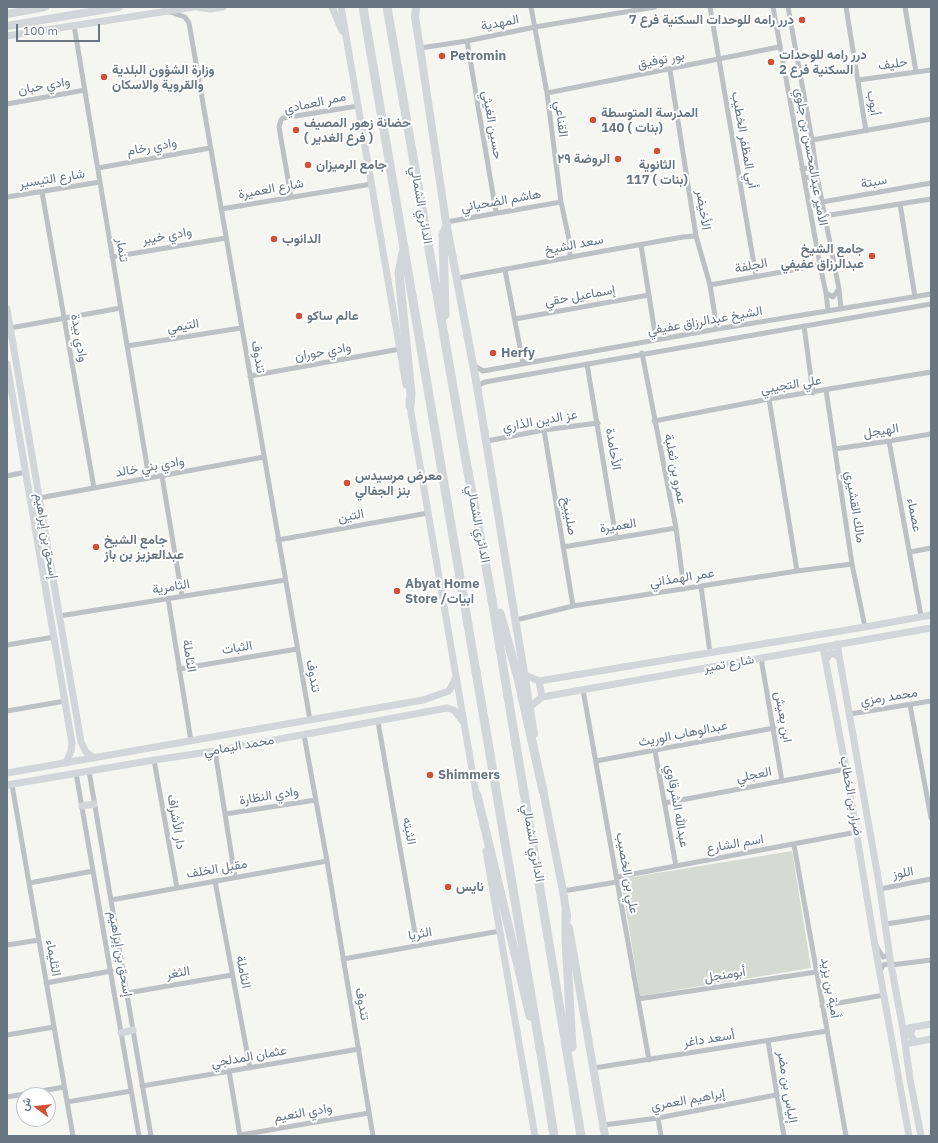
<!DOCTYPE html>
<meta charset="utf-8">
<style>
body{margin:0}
#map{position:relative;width:938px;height:1143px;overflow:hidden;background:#f5f5f2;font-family:"IBM Plex Sans",Vazirmatn,sans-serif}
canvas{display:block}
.frame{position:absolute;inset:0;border:8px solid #677680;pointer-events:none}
.north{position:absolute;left:16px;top:1087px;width:40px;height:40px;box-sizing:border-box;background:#fff;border:1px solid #c2c8cc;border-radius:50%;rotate:285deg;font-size:11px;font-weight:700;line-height:16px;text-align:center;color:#677680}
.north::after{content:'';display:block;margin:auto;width:14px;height:18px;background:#d15036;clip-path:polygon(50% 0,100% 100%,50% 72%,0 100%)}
.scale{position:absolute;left:16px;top:24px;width:84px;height:18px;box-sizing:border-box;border:2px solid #677680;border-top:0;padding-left:5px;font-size:12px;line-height:14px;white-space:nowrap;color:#677680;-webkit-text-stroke:3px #fff;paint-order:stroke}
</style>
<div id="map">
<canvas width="938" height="1143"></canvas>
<div class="frame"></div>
<div class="north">ش</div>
<div class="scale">100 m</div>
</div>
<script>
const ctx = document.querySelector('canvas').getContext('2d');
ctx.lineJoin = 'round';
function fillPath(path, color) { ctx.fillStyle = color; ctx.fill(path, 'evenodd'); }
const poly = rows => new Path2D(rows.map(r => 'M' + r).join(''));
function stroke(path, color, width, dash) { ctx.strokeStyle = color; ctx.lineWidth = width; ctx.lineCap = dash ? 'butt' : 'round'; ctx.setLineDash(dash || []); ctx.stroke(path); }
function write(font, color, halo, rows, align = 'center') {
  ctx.font = font + ' "IBM Plex Sans",Vazirmatn,sans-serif'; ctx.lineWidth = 4; ctx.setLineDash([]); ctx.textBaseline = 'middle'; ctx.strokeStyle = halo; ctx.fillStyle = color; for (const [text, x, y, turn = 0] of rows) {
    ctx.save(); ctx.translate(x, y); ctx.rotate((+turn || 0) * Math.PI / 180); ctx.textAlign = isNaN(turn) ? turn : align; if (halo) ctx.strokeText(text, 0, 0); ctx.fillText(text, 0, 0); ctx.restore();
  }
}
fillPath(poly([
 [792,851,811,968,640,996,621,879]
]), '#d5dad2');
stroke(poly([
 [531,7,547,93,561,202,569,239,570,257],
 [710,7,756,276],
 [773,7,820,265,826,293,828,311],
 [788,7,812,140,817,176,839,289,841,309],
 [846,7,866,131],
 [905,7,916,72],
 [170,12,185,17,189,23,310,720],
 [74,25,149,478],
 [467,41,496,212],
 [420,48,467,41,535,27,655,7],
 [670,70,696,236,710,285,717,329],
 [858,80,931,70],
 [547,93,779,47],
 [7,104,85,90],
 [812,140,931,119],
 [98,168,210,148],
 [802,169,815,167],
 [804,178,817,176],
 [42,192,94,488],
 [7,197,100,182],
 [291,197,279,127,281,120,283,118,358,106],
 [822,202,931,183],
 [900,204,915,297],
 [221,209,372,184],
 [824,216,931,199],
 [446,222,561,202],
 [641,245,656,340],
 [112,257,226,238],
 [505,270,523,363],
 [458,278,604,251,683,237,696,236],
 [710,285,820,265],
 [826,293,833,297,839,289],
 [515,319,649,295],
 [804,326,813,393],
 [10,328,121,308],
 [127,346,241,328],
 [642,353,676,528,684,589],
 [587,364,616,538],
 [473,365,483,371,717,329,931,294],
 [250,376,400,349],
 [477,386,485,382,931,304],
 [826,390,852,564,865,627],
 [769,399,797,571],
 [654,421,769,399,931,372],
 [544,430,573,606],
 [487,441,544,430,598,423],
 [889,441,921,616],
 [835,449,889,441,931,434],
 [7,476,26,472],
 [162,476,182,596],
 [39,498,264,457],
 [278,540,428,513],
 [563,547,676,528],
 [910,552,931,548],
 [701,586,710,653],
 [168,598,191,741],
 [59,616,285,580],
 [516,620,573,606,797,571,852,564],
 [7,645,54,637],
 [761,658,782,781],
 [179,669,297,649],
 [583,690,649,1060],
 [910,705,931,818],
 [7,711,65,701],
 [850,714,931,701],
 [378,722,417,945],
 [304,735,327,861,373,1136],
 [215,751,235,877],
 [655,751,676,866],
 [154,760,177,888],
 [596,761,774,728],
 [89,771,151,1136],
 [76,773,139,1136],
 [12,785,73,1136],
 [665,803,846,769],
 [225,814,316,800],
 [794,845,846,1136],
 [617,877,857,832],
 [215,881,250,1068],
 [29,883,93,871],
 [880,889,931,879],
 [563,891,617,882],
 [111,900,327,861],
 [886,924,931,917],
 [7,945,39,940],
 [876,946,883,957,887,956,888,952],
 [343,959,500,931],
 [880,972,883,965,888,964,891,965,931,960],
 [46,983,111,971],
 [127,993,232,975],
 [638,999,816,972],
 [822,1006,884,995],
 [7,1035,54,1027],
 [768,1041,784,1136],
 [594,1068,827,1031],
 [229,1071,240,1136],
 [142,1086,359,1049],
 [7,1097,64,1087],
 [67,1102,131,1091],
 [658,1118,661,1136],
 [604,1125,658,1118,776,1095],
 [240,1135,369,1113]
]), '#bdc1c4', 5);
stroke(poly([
 [197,7,210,9,223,7],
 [332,7,342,31],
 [341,7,406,385],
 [7,36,194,7],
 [7,309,81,742,86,752,94,758],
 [7,364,72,743,71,751,66,763],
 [409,401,477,799],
 [837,644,880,889,891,965,903,1029,910,1079,921,1136],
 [823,647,846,769,875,946,909,1136],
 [826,660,831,652,839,657],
 [525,675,539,681,865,627,931,615],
 [539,681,542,697],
 [530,707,542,697,931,628],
 [7,773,423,700,449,691,456,677],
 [7,785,154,760,215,751,447,708,454,710,464,723],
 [82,806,94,804],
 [486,851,535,1136],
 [913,1027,910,1035,916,1042],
 [903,1029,931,1024],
 [121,1033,133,1030],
 [905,1044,931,1039]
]), '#d2d6d9', 7);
stroke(poly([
 [416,7,415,17,420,48,446,222,477,386,534,734],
 [7,14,45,7],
 [7,26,119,7],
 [542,785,563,891,567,917],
 [569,928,605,1136]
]), '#d2d6d9', 8);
stroke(poly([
 [363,7,542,1060,554,1136],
 [387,7,465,456,490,588,581,1136],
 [403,253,399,273,411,394,410,406],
 [445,315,443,235,447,225],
 [500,613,518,678,543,791],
 [477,795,530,1016],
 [566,911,566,941,572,1047]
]), '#d2d6d9', 9);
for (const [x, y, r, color] of [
 [802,20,4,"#d15036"],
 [442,56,4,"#d15036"],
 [771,62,4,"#d15036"],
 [104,77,4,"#d15036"],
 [593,120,4,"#d15036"],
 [296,130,4,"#d15036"],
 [657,151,4,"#d15036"],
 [618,159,4,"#d15036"],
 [308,165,4,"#d15036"],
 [274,239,4,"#d15036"],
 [872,256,4,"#d15036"],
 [299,316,4,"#d15036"],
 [493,353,4,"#d15036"],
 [347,483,4,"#d15036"],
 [96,547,4,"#d15036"],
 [397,591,4,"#d15036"],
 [430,775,4,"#d15036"],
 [448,887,4,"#d15036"]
]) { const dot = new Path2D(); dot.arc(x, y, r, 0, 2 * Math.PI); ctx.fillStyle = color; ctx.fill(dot); stroke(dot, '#fff', 1.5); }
write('bold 13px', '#677680', '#fff', [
 ["درر رامه للوحدات السكنية فرع 7",794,20,"right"],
 ["درر رامه للوحدات",779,55],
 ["السكنية فرع 2",779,70],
 ["Petromin",450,56],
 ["وزارة الشؤون البلدية",112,70],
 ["والقروية والاسكان",112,85],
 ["المدرسة المتوسطة",601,113],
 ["140 ( بنات)",601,128],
 ["حضانة زهور المصيف",304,123],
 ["( فرع الغدير )",304,138],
 ["الروضة ٢٩",610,159,"right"],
 ["جامع الرميزان",316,165],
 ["الثانوية",657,165,"center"],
 ["117 ( بنات)",657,180,"center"],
 ["الدانوب",282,239],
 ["جامع الشيخ",864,249,"right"],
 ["عبدالرزاق عفيفي",864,264,"right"],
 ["عالم ساكو",307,316],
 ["Herfy",501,353],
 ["معرض مرسيدس",355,476],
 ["بنز الجفالي",355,491],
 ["جامع الشيخ",104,540],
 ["عبدالعزيز بن باز",104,555],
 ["Abyat Home",405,584],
 ["Store /ابيات",405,599],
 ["Shimmers",438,775],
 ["نايس",456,887]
], 'left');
write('13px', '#677680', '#fff', [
 ["المهدية",500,23,-11],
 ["بور توفيق",661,60,-11],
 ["حليف",893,64,-8],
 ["وادي حبان",44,86,-10],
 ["ممر العمادي",315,103,-12],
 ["أيوب",873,103,81],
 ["القناعي",561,119,83],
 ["حسين الغيثي",492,125,80],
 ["أبي المظفر الخطيب",744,140,80],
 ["وادي رخام",152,147,-10],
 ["الأمير عبدالمحسن بن جلوي",811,157,80],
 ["شارع التيسير",52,179,-9],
 ["سبتة",874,182,-10],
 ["شارع العميرة",271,189,-10],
 ["هاشم الضحياني",501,201,-10],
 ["الدائري الشمالي",421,205,80],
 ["الأخيضر",703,210,81],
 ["وادي خيبر",167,236,-10],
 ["سعد الشيخ",574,245,-11],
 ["تنمار",122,250,81],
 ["الجلفة",751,266,-11],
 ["إسماعيل حقي",580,296,-10],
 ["الشيخ عبدالرزاق عفيفي",705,321,-10],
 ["التيمي",183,326,-9],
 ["وادي بيدة",79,338,80],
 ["وادي حوران",323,352,-10],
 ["تندوف",258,357,80],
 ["علي التجيبي",791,385,-9],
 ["عز الدين الذاري",540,421,-10],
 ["الهيجل",881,431,-9],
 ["الأحامدة",613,449,81],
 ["وادي بني خالد",150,467,-10],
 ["عمرو بن ثعلبة",675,469,79],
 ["مالك القشيري",855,507,81],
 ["عصماء",914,515,79],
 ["التين",351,516,-10],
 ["صليبيخ",569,516,80],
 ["الدائري الشمالي",478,524,79],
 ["العميرة",618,526,-9],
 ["إسحق بن إبراهيم",46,536,80],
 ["عمر الهمذاني",682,578,-9],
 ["الثامرية",171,587,-9],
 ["الثبات",237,648,-9],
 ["الثاملة",189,656,81],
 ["شارع تمير",729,664,-10],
 ["تندوف",313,676,80],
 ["محمد رمزي",889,697,-9],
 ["ابن يعيش",783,717,80],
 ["عبدالوهاب الوريث",683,734,-11],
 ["محمد اليمامي",239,746,-10],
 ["العجلي",754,775,-11],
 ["وادي النظارة",269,796,-9],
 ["ضرار بن الخطاب",851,796,80],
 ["عبدالله الشرقاوي",677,806,80],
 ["دار الأشراف",176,822,80],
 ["الثبته",409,831,80],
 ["الدائري الشمالي",533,843,80],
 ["اسم الشارع",735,844,-10],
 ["مقبل الخلف",217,869,-10],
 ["علي بن الخصيب",627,873,80],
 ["اللوز",903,873,-10],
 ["الثريا",420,934,-10],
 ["إسحق بن إبراهيم",120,954,80],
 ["الثليماء",53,958,80],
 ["الثاملة",243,972,79],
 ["الثغر",178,973,-10],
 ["أبومنجل",725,975,-9],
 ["أمية بن يزيد",830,988,80],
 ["تندوف",362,1004,80],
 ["أسعد داغر",709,1039,-9],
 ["عثمان المدلجي",249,1057,-10],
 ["إلياس بن مضر",787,1087,81],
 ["إبراهيم العمري",688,1100,-10],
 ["وادي النعيم",303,1113,-10]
]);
</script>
